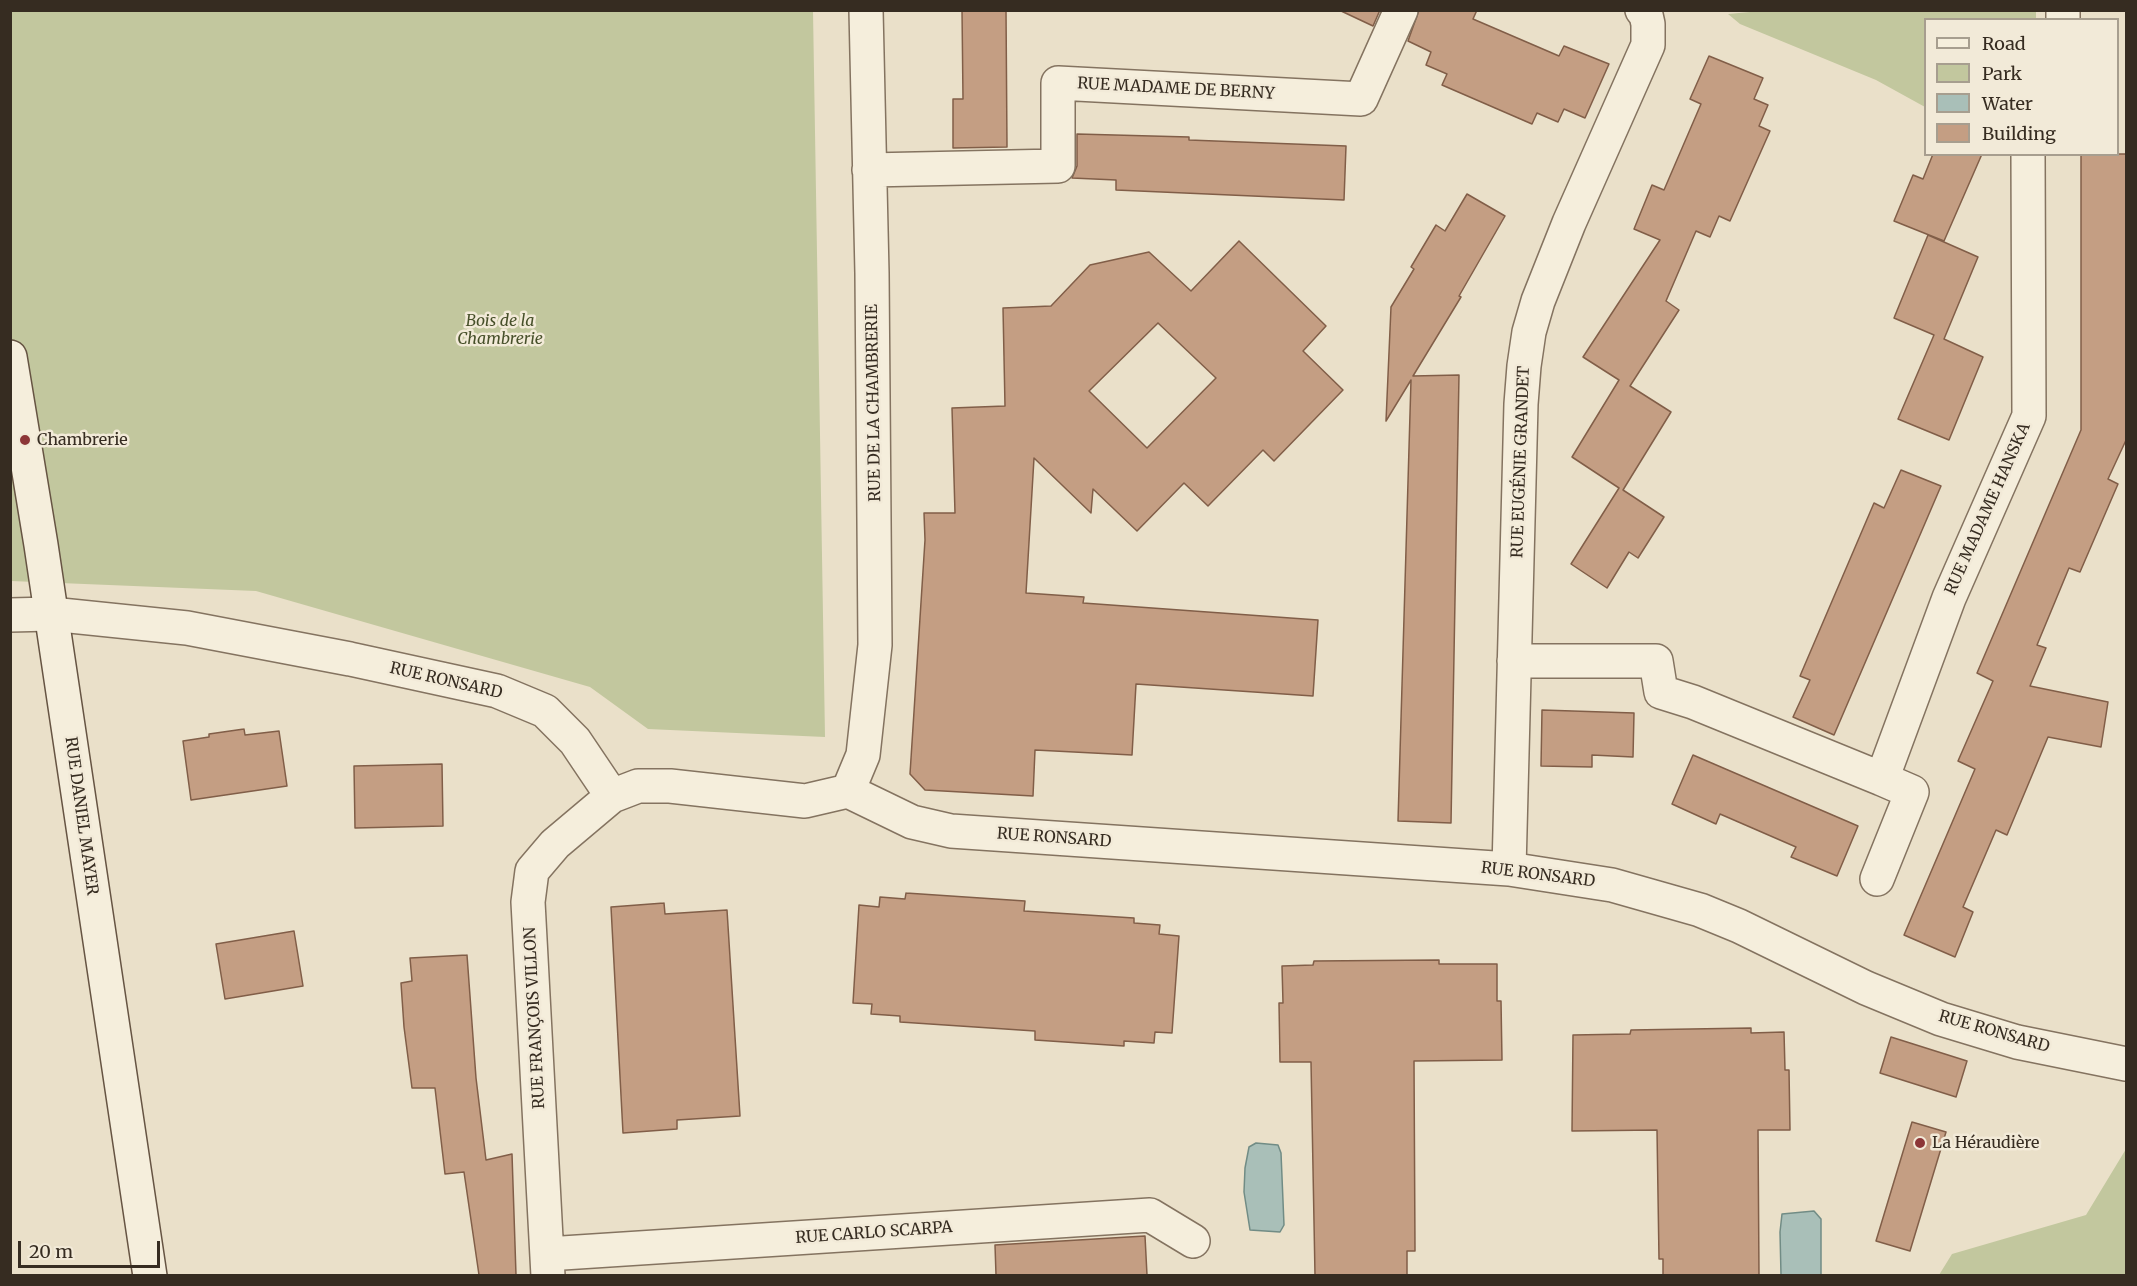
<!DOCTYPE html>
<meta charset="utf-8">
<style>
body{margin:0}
#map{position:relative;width:2137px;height:1286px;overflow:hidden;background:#eae0c9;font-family:Merriweather,serif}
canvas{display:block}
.frame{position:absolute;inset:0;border:12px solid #362c21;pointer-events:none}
.legend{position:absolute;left:1924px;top:18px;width:195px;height:138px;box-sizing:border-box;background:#f2ead8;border:2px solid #a79e8f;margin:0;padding:8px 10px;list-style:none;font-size:18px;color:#362c21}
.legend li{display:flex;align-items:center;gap:12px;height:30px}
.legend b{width:30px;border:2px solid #a79e8f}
.scale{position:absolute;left:18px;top:1241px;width:142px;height:27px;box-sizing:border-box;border:3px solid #362c21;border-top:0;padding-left:8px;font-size:18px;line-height:21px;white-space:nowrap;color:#362c21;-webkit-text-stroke:4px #f2ead8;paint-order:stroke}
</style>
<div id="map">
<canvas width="2137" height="1286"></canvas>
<div class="frame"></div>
<ul class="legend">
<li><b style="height:8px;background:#f5eedc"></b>Road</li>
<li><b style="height:16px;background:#c2c79e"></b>Park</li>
<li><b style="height:16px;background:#a9bfb8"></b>Water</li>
<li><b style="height:16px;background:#c49e83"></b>Building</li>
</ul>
<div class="scale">20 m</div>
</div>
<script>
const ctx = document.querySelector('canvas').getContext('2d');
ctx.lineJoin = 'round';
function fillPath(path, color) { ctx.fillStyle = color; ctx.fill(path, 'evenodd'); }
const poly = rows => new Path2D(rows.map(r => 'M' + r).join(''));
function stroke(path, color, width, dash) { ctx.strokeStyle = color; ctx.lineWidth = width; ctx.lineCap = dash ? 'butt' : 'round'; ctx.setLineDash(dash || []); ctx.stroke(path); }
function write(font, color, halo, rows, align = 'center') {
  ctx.font = font + ' Merriweather,serif'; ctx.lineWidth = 5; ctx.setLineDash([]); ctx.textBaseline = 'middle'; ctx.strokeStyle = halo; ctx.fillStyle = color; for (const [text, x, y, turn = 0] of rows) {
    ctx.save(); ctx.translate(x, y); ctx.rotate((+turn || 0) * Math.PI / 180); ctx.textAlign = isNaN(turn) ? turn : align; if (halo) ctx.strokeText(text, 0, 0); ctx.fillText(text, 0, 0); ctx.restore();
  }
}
fillPath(poly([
 [11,11,813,11,825,737,648,729,590,687,256,591,11,581],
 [1761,11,2036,10,2036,19,1926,20,1925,107,1876,80,1740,24,1728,14],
 [2126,1149,2126,1275,1939,1275,1952,1254,2086,1215]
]), '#c2c79e');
const water = poly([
 [1256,1143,1278,1145,1281,1153,1284,1225,1280,1232,1250,1230,1244,1192,1245,1168,1249,1147,1256,1143],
 [1814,1211,1821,1219,1821,1275,1781,1275,1780,1232,1782,1214,1814,1211]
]);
fillPath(water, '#a9bfb8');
stroke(water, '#718c85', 1.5);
const building = poly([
 [962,10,1006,10,1007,147,953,148,953,99,963,99,962,10],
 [1339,10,1380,10,1373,26,1339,10],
 [1419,10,1477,10,1473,19,1559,56,1564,46,1609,64,1585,118,1564,109,1558,122,1537,113,1532,124,1442,85,1447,74,1426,65,1431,52,1408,41,1419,10],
 [1709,56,1763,78,1754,99,1768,105,1759,126,1770,131,1730,221,1719,216,1710,237,1696,231,1666,301,1679,310,1630,386,1671,412,1623,490,1664,517,1638,558,1629,552,1607,588,1571,564,1619,488,1572,457,1619,380,1583,357,1660,240,1634,229,1652,185,1664,190,1701,104,1690,99,1709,56],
 [1077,134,1189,137,1189,140,1346,146,1344,200,1116,190,1116,180,1072,178,1077,166,1077,134],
 [1933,154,1982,154,1944,241,1894,221,1913,175,1923,179,1933,154],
 [2081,154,2127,154,2127,438,2108,479,2118,484,2080,572,2069,568,2037,645,2046,648,2030,686,2108,702,2101,747,2048,737,2007,835,1996,830,1963,907,1973,912,1955,957,1904,935,1975,769,1958,761,1993,681,1977,673,2081,430,2081,154],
 [1467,194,1505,216,1459,296,1461,297,1413,376,1459,375,1451,823,1398,821,1411,380,1386,421,1391,307,1414,269,1411,267,1436,225,1445,231,1467,194],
 [1928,235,1978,257,1944,339,1983,357,1949,440,1898,419,1934,335,1894,318,1928,235],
 [1239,241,1326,326,1303,351,1343,390,1274,461,1263,450,1208,506,1184,483,1137,531,1093,489,1091,513,1034,458,1026,593,1084,597,1083,603,1318,620,1313,696,1136,684,1132,755,1035,750,1033,796,925,790,910,774,925,540,924,513,955,513,952,408,1005,406,1003,308,1051,306,1090,265,1149,252,1191,291,1239,241],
 [1158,323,1216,378,1147,448,1089,391,1158,323],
 [1901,470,1941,486,1834,735,1793,717,1810,680,1800,676,1874,503,1884,508,1901,470],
 [1542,710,1634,713,1633,757,1592,755,1592,767,1541,766,1542,710],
 [244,729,245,735,279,731,287,786,191,800,183,741,209,737,209,734,244,729],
 [1693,755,1858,826,1837,876,1791,857,1796,847,1720,814,1716,824,1672,804,1693,755],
 [442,764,443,826,355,828,354,766,442,764],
 [906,893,1025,901,1024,911,1134,918,1134,923,1160,925,1159,934,1179,936,1172,1033,1155,1032,1154,1043,1124,1041,1124,1046,1035,1040,1035,1031,900,1022,900,1016,871,1014,872,1004,853,1003,859,905,879,907,880,897,905,899,906,893],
 [664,903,665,914,727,910,740,1116,677,1120,677,1129,623,1133,611,907,664,903],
 [294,931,303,986,225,999,216,944,294,931],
 [467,955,476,1078,486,1160,512,1154,516,1275,479,1275,464,1172,445,1174,435,1088,412,1088,404,1027,401,983,412,981,410,958,467,955],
 [1439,960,1439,964,1497,964,1497,1001,1501,1001,1502,1060,1414,1061,1415,1251,1407,1251,1407,1275,1315,1275,1311,1062,1280,1062,1279,1003,1283,1003,1282,966,1313,965,1314,961,1439,960],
 [1751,1028,1751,1033,1784,1032,1785,1070,1789,1070,1790,1130,1758,1130,1759,1275,1663,1275,1663,1259,1659,1259,1657,1130,1572,1131,1573,1035,1630,1034,1631,1030,1751,1028],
 [1891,1037,1967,1061,1956,1097,1880,1073,1891,1037],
 [1912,1122,1946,1132,1910,1251,1876,1241,1912,1122],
 [1145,1236,1147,1275,996,1275,995,1245,1145,1236]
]);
fillPath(building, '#c49e83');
stroke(building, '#815e48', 1.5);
const minor = poly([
 [2063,10,2063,20],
 [869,170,1058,166,1058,83,1361,99,1401,10],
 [10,615,51,614,187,628,350,659,497,691,545,711,575,741,612,796],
 [1514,661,1656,661,1661,692,1693,702,1882,779,1949,598,2029,416,2028,154],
 [848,791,863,755,875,645,872,273,866,10],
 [1509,869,1521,404,1524,366,1529,332,1538,301,1569,223,1648,45,1648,24,1646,15,1642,10],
 [1877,879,1912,792,1882,779],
 [547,1254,1150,1215,1193,1241],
 [548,1276,528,902,532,871,555,844,612,796,638,786,670,786,805,801,848,791,912,822,951,831,1509,869,1612,885,1700,910,1739,926,1866,988,1941,1019,2017,1042,2126,1064]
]);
const secondary = poly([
 [10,357,41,545,150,1276]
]);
stroke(minor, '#847360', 36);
stroke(secondary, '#665443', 36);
stroke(minor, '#f5eedc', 33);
stroke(secondary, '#f5eedc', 33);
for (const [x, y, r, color] of [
 [25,440,6,"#8c3637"],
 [1920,1143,6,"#8c3637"]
]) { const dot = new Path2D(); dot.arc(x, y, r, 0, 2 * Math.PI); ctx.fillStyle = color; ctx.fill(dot); stroke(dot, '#f2ead8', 2); }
write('16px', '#362c21', '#f2ead8', [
 ["RUE MADAME DE BERNY",1176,89,3],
 ["RUE DE LA CHAMBRERIE",874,403,-91],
 ["RUE EUGÉNIE GRANDET",1521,462,-88],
 ["RUE MADAME HANSKA",1988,509,-66],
 ["RUE RONSARD",446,681,13],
 ["RUE DANIEL MAYER",81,816,82],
 ["RUE RONSARD",1054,838,4],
 ["RUE RONSARD",1538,875,7],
 ["RUE FRANÇOIS VILLON",535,1018,-93],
 ["RUE RONSARD",1994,1032,16],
 ["RUE CARLO SCARPA",874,1233,-4]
]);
write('italic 16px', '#47502a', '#f2ead8', [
 ["Bois de la",500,321],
 ["Chambrerie",500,339]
]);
write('16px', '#362c21', '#f2ead8', [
 ["Chambrerie",37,440],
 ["La Héraudière",1932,1143]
], 'left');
</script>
